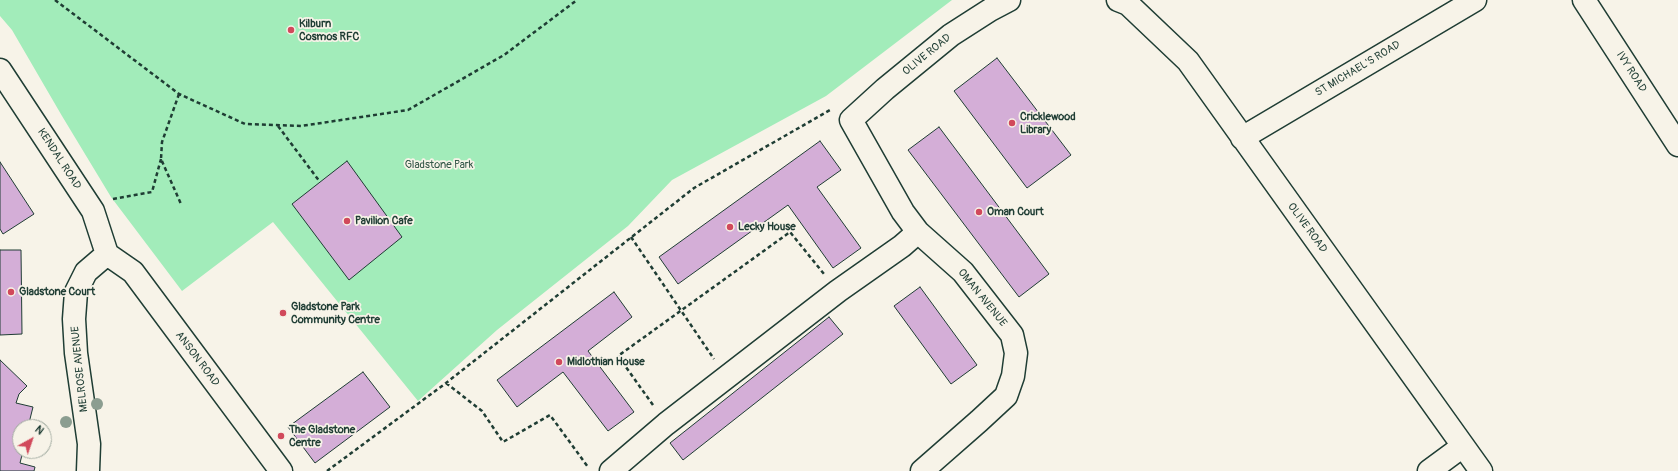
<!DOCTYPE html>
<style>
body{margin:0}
#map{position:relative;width:1678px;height:471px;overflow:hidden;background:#f7f3e8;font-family:Pangolin,sans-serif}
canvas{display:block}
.north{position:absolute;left:12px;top:419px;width:40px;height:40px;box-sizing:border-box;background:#f7f3e8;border:1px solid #a1aaa0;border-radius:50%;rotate:40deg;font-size:11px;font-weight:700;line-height:16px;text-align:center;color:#1f3d34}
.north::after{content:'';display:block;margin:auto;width:14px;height:18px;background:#d1495b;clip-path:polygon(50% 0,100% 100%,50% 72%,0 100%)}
</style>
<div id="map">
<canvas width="1678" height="471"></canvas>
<div class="north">N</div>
</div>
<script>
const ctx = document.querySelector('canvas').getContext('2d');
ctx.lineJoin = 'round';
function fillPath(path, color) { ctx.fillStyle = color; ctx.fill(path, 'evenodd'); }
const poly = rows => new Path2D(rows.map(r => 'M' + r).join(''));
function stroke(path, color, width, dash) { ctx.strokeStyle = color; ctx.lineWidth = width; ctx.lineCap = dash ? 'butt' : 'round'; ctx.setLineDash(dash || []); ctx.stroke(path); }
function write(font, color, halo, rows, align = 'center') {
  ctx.font = font + ' Pangolin,sans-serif'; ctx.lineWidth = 3.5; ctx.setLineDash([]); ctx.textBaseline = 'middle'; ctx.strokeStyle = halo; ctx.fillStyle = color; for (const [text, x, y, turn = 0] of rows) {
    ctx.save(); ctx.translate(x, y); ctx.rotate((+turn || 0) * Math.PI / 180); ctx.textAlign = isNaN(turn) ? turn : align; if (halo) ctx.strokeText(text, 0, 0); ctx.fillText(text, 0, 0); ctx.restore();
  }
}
fillPath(poly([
 [0,0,952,0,826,96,672,180,628,226,497,330,418,401,273,222,182,291,111,197,62,116,12,30,0,16]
]), '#a2ecba');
const building = poly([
 [997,58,1071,155,1027,188,954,91,997,58],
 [939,127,1049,274,1019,297,908,150,939,127],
 [820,141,841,170,817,187,861,248,833,268,788,205,678,284,659,257,820,141],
 [347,161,402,237,349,280,292,204,347,161],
 [0,162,34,214,3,234,0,229,0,162],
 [0,250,21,250,22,334,0,335,0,250],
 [920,287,977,365,951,384,894,306,920,287],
 [614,292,632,317,588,351,634,412,608,431,563,372,517,407,497,380,614,292],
 [829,317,843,334,683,460,670,443,829,317],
 [0,360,27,386,19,394,16,403,33,407,28,427,20,427,20,451,23,451,20,463,35,467,34,471,0,471,0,360],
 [363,372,390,407,315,463,288,427,363,372]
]);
fillPath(building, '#d4aed7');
stroke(building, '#1f3d34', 1);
const minor = poly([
 [1118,0,1128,4,1188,61,1481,471],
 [1584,0,1678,145],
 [0,70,93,211,107,254],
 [1242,138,1475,0],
 [107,254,133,272,281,471],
 [88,471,89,444,76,353,74,319,76,292,86,272,107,254],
 [611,471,666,424,838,291,902,246,918,232],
 [922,471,979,421,1006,396,1013,376,1016,353,1012,335,963,272,918,232,903,212,851,120,885,89,951,35,990,10,1009,0],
 [1429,471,1463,446]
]);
stroke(minor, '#1f3d34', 25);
stroke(poly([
 [55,0,179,94,245,124,301,126,408,110,504,55,577,0],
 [179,94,162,142,161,159,181,204],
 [278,126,320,182],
 [113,199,152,192,161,159],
 [631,237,714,359],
 [446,383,482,411,503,442,550,415,588,467],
 [653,405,618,356,790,232,824,274],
 [327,471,446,383,694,188,830,110]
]), '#1f3d34', 2.5, [4, 3]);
stroke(minor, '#f7f3e8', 22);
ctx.fillStyle = '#8b9d90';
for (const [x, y] of [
 [97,404],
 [66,422]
]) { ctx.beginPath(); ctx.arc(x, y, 6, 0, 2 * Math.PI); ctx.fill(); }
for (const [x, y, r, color] of [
 [291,30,4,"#d1495b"],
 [1012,123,4,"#d1495b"],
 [979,212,4,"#d1495b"],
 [347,221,4,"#d1495b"],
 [730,227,4,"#d1495b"],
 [11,292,4,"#d1495b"],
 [283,313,4,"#d1495b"],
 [559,362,4,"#d1495b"],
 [281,436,4,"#d1495b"]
]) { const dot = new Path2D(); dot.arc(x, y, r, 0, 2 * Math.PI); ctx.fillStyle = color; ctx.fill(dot); stroke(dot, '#f7f3e8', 1.5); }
write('bold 11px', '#1f3d34', '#f7f3e8', [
 ["Kilburn",299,24],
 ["Cosmos RFC",299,37],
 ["Cricklewood",1020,117],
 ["Library",1020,130],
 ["Oman Court",987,212],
 ["Pavilion Cafe",355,221],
 ["Lecky House",738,227],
 ["Gladstone Court",19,292],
 ["Gladstone Park",291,307],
 ["Community Centre",291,320],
 ["Midlothian House",567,362],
 ["The Gladstone",289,430],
 ["Centre",289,443]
], 'left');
write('11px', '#1f3d34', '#f7f3e8', [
 ["OLIVE ROAD",927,55,-39],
 ["ST MICHAEL'S ROAD",1358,69,-31],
 ["IVY ROAD",1631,72,57],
 ["KENDAL ROAD",59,159,57],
 ["OLIVE ROAD",1307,228,54],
 ["OMAN AVENUE",982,298,51],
 ["ANSON ROAD",197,359,53],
 ["MELROSE AVENUE",80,369,-96]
]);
write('11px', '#335748', '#f7f3e8', [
 ["Gladstone Park",439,165]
]);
</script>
